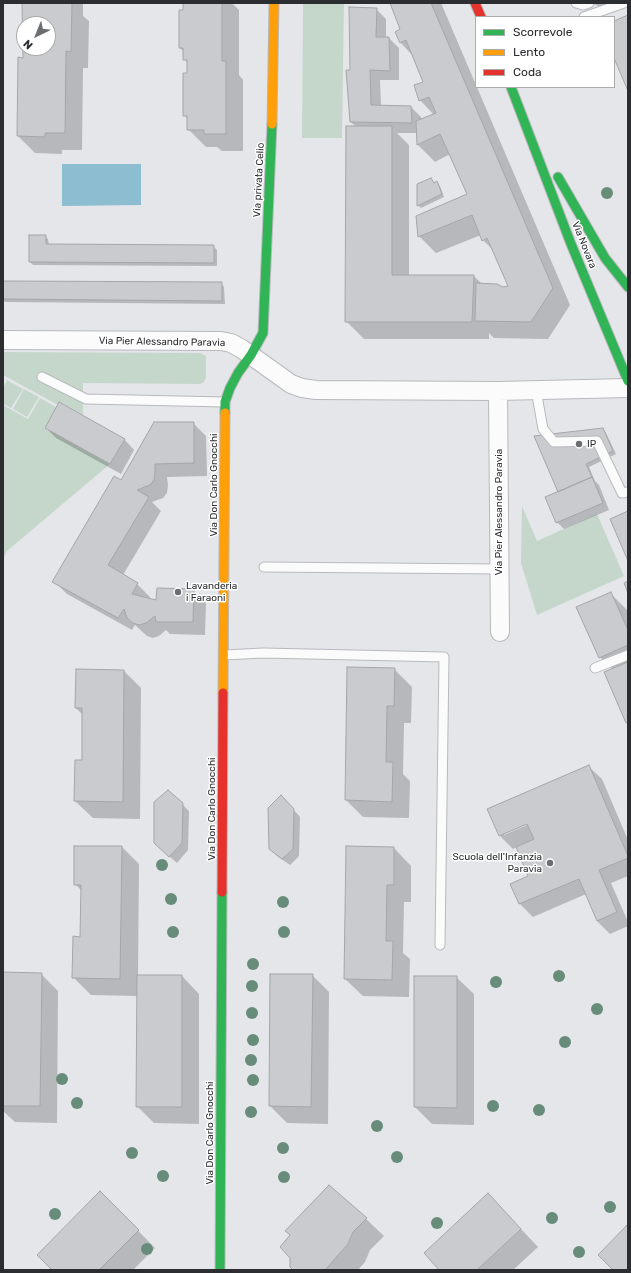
<!DOCTYPE html>
<style>
body{margin:0}
#map{position:relative;width:631px;height:1273px;overflow:hidden;background:#e4e6ea;font-family:Rubik,sans-serif}
canvas{display:block}
.frame{position:absolute;inset:0;border:4px solid #2c2d30;pointer-events:none}
.legend{position:absolute;left:475px;top:16px;width:140px;height:72px;box-sizing:border-box;background:#fff;border:1px solid #ababac;margin:0;padding:5px 7px;list-style:none;font-size:12px;color:#2c2d30}
.legend li{display:flex;align-items:center;gap:8px;height:20px}
.legend b{width:20px;border:1px solid #ababac}
.north{position:absolute;left:16px;top:16px;width:40px;height:40px;box-sizing:border-box;background:#fff;border:1px solid #ababac;border-radius:50%;rotate:223deg;font-size:11px;font-weight:700;line-height:16px;text-align:center;color:#2c2d30}
.north::after{content:'';display:block;margin:auto;width:14px;height:18px;background:#6c6e71;clip-path:polygon(50% 0,100% 100%,50% 72%,0 100%)}
</style>
<div id="map">
<canvas width="631" height="1273"></canvas>
<div class="frame"></div>
<ul class="legend">
<li><b style="height:5px;background:#30b455"></b>Scorrevole</li>
<li><b style="height:5px;background:#ff9f0a"></b>Lento</li>
<li><b style="height:5px;background:#e5322d"></b>Coda</li>
</ul>
<div class="north">N</div>
</div>
<script>
const ctx = document.querySelector('canvas').getContext('2d');
ctx.lineJoin = 'round';
function fillPath(path, color) { ctx.fillStyle = color; ctx.fill(path, 'evenodd'); }
const poly = rows => new Path2D(rows.map(r => 'M' + r).join(''));
function stroke(path, color, width, dash) { ctx.strokeStyle = color; ctx.lineWidth = width; ctx.lineCap = dash ? 'butt' : 'round'; ctx.setLineDash(dash || []); ctx.stroke(path); }
function write(font, color, halo, rows, align = 'center') {
  ctx.font = font + ' Rubik,sans-serif'; ctx.lineWidth = 3; ctx.setLineDash([]); ctx.textBaseline = 'middle'; ctx.strokeStyle = halo; ctx.fillStyle = color; for (const [text, x, y, turn = 0] of rows) {
    ctx.save(); ctx.translate(x, y); ctx.rotate((+turn || 0) * Math.PI / 180); ctx.textAlign = isNaN(turn) ? turn : align; if (halo) ctx.strokeText(text, 0, 0); ctx.fillText(text, 0, 0); ctx.restore();
  }
}
fillPath(poly([
 [303,3,344,3,342,138,302,138],
 [3,352,200,353,206,356,206,378,204,382,200,384,83,383,83,415,59,402,58,405,3,375],
 [7,380,23,389,11,408,3,404,3,388],
 [24,389,39,397,27,417,13,409],
 [40,398,56,407,45,428,110,464,7,551,3,560,3,405,28,419],
 [522,506,537,541,597,514,624,576,537,615,521,563]
]), '#c5d7cb');
fillPath(poly([
 [62,164,141,164,141,205,62,206]
]), '#8dbdd0');
fillPath(poly([
 [23,3,83,3,83,16,89,21,88,68,83,68,82,150,62,150,62,154,35,153,18,136,19,58,24,59,24,48,48,48,48,24,24,24,24,33],
 [184,3,232,3,239,10,239,75,243,80,243,151,222,151,217,147,206,147,188,129,188,119,184,115,188,63,184,59,184,52,180,48],
 [391,3,441,3,570,305,548,339,494,338,489,333,489,339,364,339,346,321,356,127,351,122,351,71,376,9,386,19,386,38,389,38,399,48,399,80,380,80,381,106,411,107,421,117,421,120,434,115,420,100,424,83,412,55,400,42,402,29],
 [397,133,417,133,418,145,435,162,450,154,468,195,419,236,436,253,481,235,483,240,494,251,510,286,503,288,482,284,474,276,409,276,409,145],
 [591,3,610,3,601,7],
 [430,179,434,183,436,182,440,186,444,197,421,208,418,205],
 [45,236,48,239,49,245,213,246,217,250,217,266,33,265,30,262],
 [3,282,221,283,224,287,225,304,5,302,3,300],
 [193,423,206,436,207,476,167,477,168,485,167,493,163,498,152,502,161,511,123,575,137,584,150,597,149,599,157,601,193,590,206,603,205,635,170,634,166,630,159,636,153,638,147,636,135,625,132,630,67,594,54,581,122,481],
 [46,428,124,439,134,450,121,474,56,438],
 [603,429,606,433,616,454,589,467,595,481,599,485,609,510,564,529,557,522,559,492],
 [611,594,628,611,628,724,606,673,613,670,600,657],
 [348,668,394,669,412,687,411,723,404,723,403,774,410,781,409,818,363,817,346,800],
 [124,671,141,688,140,819,93,818,75,801,83,761,83,715,76,708],
 [588,766,602,779,628,840,628,876,611,883,628,922,628,926,610,934,597,921,586,894,533,917,520,904,512,884,529,876,517,847,513,849,500,836],
 [532,821,532,823,504,835,504,833],
 [288,803,300,817,299,856,290,865,277,856,270,849],
 [182,804,189,811,188,850,177,863,162,850],
 [122,847,139,864,138,976,182,976,199,994,199,1124,154,1123,137,1106,138,996,91,995,73,977,81,938,82,891,75,884],
 [347,847,394,848,411,866,411,902,404,902,403,953,410,959,409,997,363,996,345,979],
 [3,973,41,974,58,991,57,1123,15,1122,3,1111],
 [271,975,312,975,329,992,328,1124,287,1123,270,1106],
 [414,977,456,977,474,994,474,1125,432,1124,415,1107],
 [100,1192,155,1248,133,1270,53,1270],
 [488,1194,538,1247,513,1270,441,1270],
 [366,1219,384,1236,370,1250,365,1262,358,1270,294,1270,291,1257]
]), '#0003');
const building = poly([
 [22,3,72,3,71,52,66,51,65,133,45,133,45,137,17,136,18,57,23,58,22,3],
 [24,24,48,24,48,48,24,48,24,24],
 [183,3,222,3,222,61,226,61,226,134,204,134,204,130,187,130,187,116,183,116,183,73,187,73,187,60,183,60,183,48,179,48,179,10,183,10,183,3],
 [390,3,431,3,553,288,531,322,475,321,476,283,497,284,503,287,508,286,487,238,482,241,472,215,418,237,416,216,467,194,440,134,417,145,416,121,436,113,429,97,419,101,414,85,423,82,406,40,400,43,395,32,400,29,390,3],
 [349,7,377,8,376,37,389,37,390,71,370,70,371,105,411,106,412,123,350,122,346,70,350,70,349,7],
 [628,15,628,91,614,58,614,21,628,15],
 [346,126,392,126,392,275,474,275,472,322,345,322,346,126],
 [431,178,434,183,437,181,442,194,417,206,417,184,431,178],
 [29,235,46,235,46,244,214,245,214,263,29,262,29,235],
 [3,281,222,282,222,301,3,299,3,281],
 [59,402,125,439,110,464,45,428,59,402],
 [154,422,194,422,194,463,155,464,155,472,154,480,150,485,137,490,149,497,108,565,138,583,132,594,156,600,157,588,194,589,193,622,156,622,155,616,146,623,139,625,133,623,127,618,124,609,118,618,52,582,114,476,121,480,154,422],
 [603,428,613,451,586,464,592,477,558,492,534,436,603,428],
 [592,477,603,503,556,523,545,497,592,477],
 [628,511,628,561,610,519,628,511],
 [628,581,628,593,624,583,628,581],
 [611,592,628,630,628,645,599,658,576,607,611,592],
 [628,662,628,722,626,723,604,672,628,662],
 [347,667,395,668,394,706,387,706,386,762,393,762,392,802,345,800,347,667],
 [76,669,124,670,123,802,74,801,75,760,82,760,82,708,75,708,76,669],
 [589,765,628,856,628,858,599,870,617,912,597,921,579,879,519,904,510,884,528,876,516,847,534,839,527,824,499,836,487,809,589,765],
 [168,790,183,803,182,843,169,857,154,843,154,802,168,790],
 [281,795,294,809,293,849,282,859,269,849,268,808,281,795],
 [74,846,122,846,120,979,72,978,73,936,80,937,81,885,74,885,74,846],
 [346,846,394,847,394,885,387,885,386,941,393,941,392,980,344,979,346,846],
 [3,972,42,973,40,1106,3,1106,3,972],
 [270,974,313,974,311,1107,269,1106,270,974],
 [137,975,182,975,182,1107,136,1107,137,975],
 [414,976,457,976,457,1108,414,1107,414,976],
 [329,1185,367,1218,353,1232,348,1244,325,1270,293,1270,290,1267,290,1258,280,1247,290,1235,285,1231,329,1185],
 [100,1191,139,1230,99,1270,52,1270,37,1255,100,1191],
 [488,1193,521,1229,477,1270,439,1270,424,1253,488,1193],
 [628,1224,628,1270,613,1270,598,1255,628,1224]
]);
fillPath(building, '#cacbce');
stroke(building, '#a4a5a9', 1);
const lane = poly([
 [576,3,583,5,589,3],
 [584,17,624,3],
 [42,377,86,399,225,402],
 [536,390,543,429,554,442,597,441,622,493,628,492],
 [264,567,499,569],
 [224,655,263,653,444,657,440,945],
 [595,668,628,655]
]);
const street = poly([
 [3,340,221,341,231,343,242,349,291,384,302,388,316,390,498,391,628,388],
 [498,391,500,632]
]);
const fast = poly([
 [511,87,571,244,628,381],
 [558,177,605,258,628,287],
 [225,413,225,402,230,388,238,373,251,355,263,333,272,124],
 [220,1270,222,892]
]);
const slow = poly([
 [272,124,274,3],
 [223,693,225,413]
]);
const jam = poly([
 [475,3,481,17],
 [222,892,223,693]
]);
stroke(lane, '#b8b9bd', 11);
stroke(street, '#b8b9bd', 20);
stroke(fast, '#b8b9bd', 11);
stroke(slow, '#b8b9bd', 11);
stroke(jam, '#b8b9bd', 11);
stroke(lane, '#fbfbfc', 9);
stroke(street, '#fbfbfc', 18);
stroke(fast, '#30b455', 9);
stroke(slow, '#ff9f0a', 9);
stroke(jam, '#e5322d', 9);
ctx.fillStyle = '#688c7a';
for (const [x, y] of [
 [607,193],
 [162,865],
 [171,899],
 [283,902],
 [173,932],
 [284,932],
 [253,964],
 [559,976],
 [496,982],
 [252,986],
 [597,1009],
 [252,1013],
 [253,1040],
 [565,1042],
 [251,1060],
 [62,1079],
 [253,1080],
 [77,1103],
 [493,1106],
 [539,1110],
 [251,1112],
 [377,1126],
 [283,1148],
 [132,1153],
 [397,1157],
 [163,1176],
 [284,1177],
 [610,1207],
 [55,1214],
 [552,1218],
 [437,1223],
 [147,1249],
 [579,1252]
]) { ctx.beginPath(); ctx.arc(x, y, 6, 0, 2 * Math.PI); ctx.fill(); }
for (const [x, y, r, color] of [
 [579,444,4,"#6c6e71"],
 [178,592,4,"#6c6e71"],
 [550,863,4,"#6c6e71"]
]) { const dot = new Path2D(); dot.arc(x, y, r, 0, 2 * Math.PI); ctx.fillStyle = color; ctx.fill(dot); stroke(dot, '#fff', 1.5); }
write('10px', '#2c2d30', '#fff', [
 ["Via privata Celio",259,180,-87],
 ["Via Novara",584,245,68],
 ["Via Pier Alessandro Paravia",162,342,1],
 ["Via Don Carlo Gnocchi",214,485,-90],
 ["Via Pier Alessandro Paravia",499,512,-90],
 ["Via Don Carlo Gnocchi",212,809,-90],
 ["Via Don Carlo Gnocchi",210,1133,-90]
]);
write('10px', '#2c2d30', '#fff', [
 ["IP",587,444],
 ["Lavanderia",186,586],
 ["i Faraoni",186,598],
 ["Scuola dell'Infanzia",542,857,"right"],
 ["Paravia",542,869,"right"]
], 'left');
</script>
